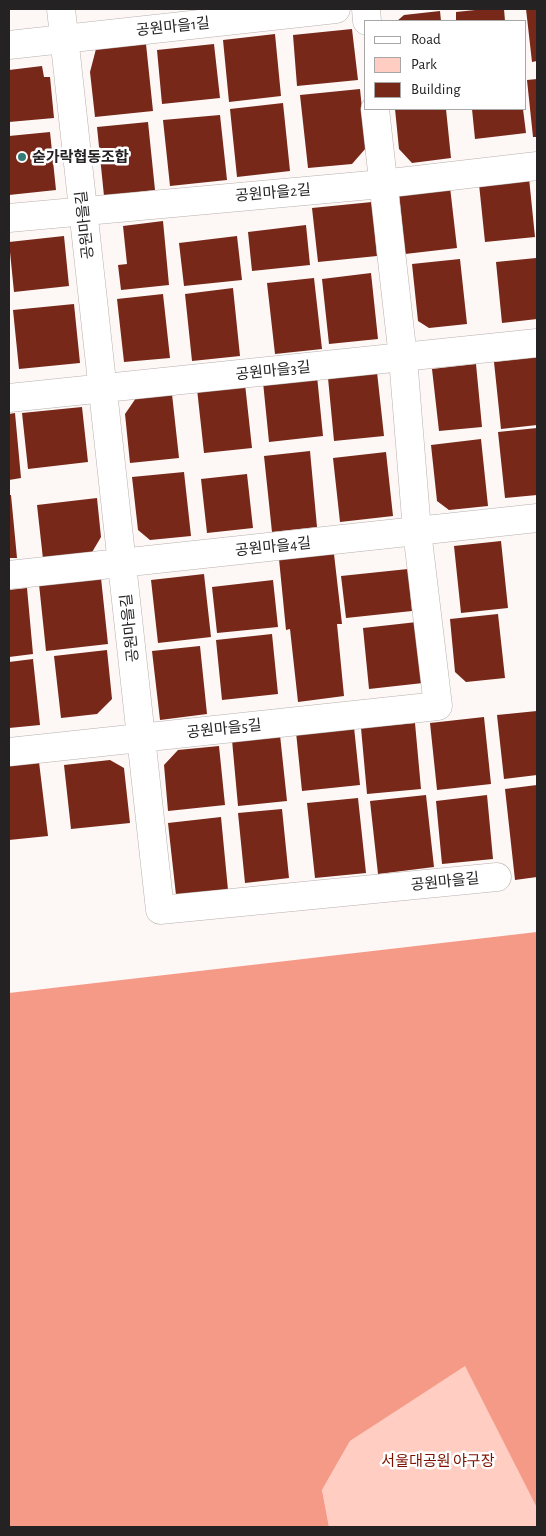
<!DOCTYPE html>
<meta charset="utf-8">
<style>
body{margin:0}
#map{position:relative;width:546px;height:1536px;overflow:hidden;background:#fdf7f5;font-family:"Alegreya Sans",sans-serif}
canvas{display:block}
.frame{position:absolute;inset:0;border:10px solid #242222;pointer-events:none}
.legend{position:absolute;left:364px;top:20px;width:162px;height:90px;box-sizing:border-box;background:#fff;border:1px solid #a7a7a7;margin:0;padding:6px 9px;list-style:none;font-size:15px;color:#242222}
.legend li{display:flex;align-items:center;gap:10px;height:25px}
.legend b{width:25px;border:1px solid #a7a7a7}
</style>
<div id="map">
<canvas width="546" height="1536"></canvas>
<div class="frame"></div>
<ul class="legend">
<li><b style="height:6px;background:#fff"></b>Road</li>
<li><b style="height:14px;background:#ffcdc1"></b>Park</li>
<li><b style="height:14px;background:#772819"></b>Building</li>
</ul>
</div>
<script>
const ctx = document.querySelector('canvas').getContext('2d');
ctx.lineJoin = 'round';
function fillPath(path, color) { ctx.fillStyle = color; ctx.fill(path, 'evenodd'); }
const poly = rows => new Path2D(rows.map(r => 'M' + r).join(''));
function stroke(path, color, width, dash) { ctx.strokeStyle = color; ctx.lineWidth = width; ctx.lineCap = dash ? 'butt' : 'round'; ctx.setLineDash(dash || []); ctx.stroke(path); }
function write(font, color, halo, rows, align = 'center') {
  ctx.font = font + ' "Alegreya Sans","Noto Sans KR",sans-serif'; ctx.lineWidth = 5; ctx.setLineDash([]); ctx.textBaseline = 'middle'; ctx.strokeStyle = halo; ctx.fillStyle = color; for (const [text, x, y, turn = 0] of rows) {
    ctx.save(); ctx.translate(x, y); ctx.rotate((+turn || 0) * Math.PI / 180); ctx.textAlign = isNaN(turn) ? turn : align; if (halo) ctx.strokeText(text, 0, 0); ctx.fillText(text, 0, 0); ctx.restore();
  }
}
fillPath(poly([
 [465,1365,537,1508,537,1527,329,1527,322,1490,350,1441]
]), '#ffcdc1');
fillPath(poly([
 [537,932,537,1508,465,1366,350,1441,322,1490,329,1527,9,1527,9,993]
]), '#f59a86');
fillPath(poly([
 [485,9,504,9,505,21,456,21,456,12],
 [526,9,537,9,537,61,532,62],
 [440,11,441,21,397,21,404,15],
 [352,29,358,80,297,86,293,35],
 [275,34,281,96,229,102,223,40],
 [146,44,153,111,95,117,90,72,96,49],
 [214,44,220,98,162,104,157,50],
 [42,66,44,77,50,77,54,118,9,122,9,70],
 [537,79,537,137,533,137,527,80],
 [360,89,366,148,352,164,308,168,300,95],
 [283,103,290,171,237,177,230,109],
 [395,109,446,109,451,158,412,163,399,149],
 [472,109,523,109,526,133,475,139],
 [220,115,227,180,170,186,163,120],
 [148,122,155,190,104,196,97,127],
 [50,132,56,190,9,195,9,136],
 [529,178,535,237,485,242,479,184],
 [450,187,457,248,405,254,399,193],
 [372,202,377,256,318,262,312,208],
 [163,221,169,285,121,290,118,265,127,264,123,226],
 [306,225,310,265,252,271,248,232],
 [64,236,69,286,14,292,9,242],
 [237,236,242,280,184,286,179,243],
 [536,258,537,319,502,323,496,262],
 [460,259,467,324,429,328,418,321,412,264],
 [371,273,378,339,329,344,322,279],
 [314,278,322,349,275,354,267,283],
 [233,288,240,356,192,361,185,294],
 [163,294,170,358,124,362,117,299],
 [74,304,80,363,19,369,13,310],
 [537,357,537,425,501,429,494,362],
 [476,364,482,427,439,431,432,369],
 [377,372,384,436,334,441,328,378],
 [317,376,323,436,269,442,263,382],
 [245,384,252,448,204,453,197,389],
 [172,394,179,458,130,463,125,414,136,398],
 [82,407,88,462,28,469,22,413],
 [15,413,21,478,9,480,9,414],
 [537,428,537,495,505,498,498,432],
 [481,439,488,506,449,510,437,501,431,445],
 [310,451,317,527,272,532,264,456],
 [386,452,393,516,340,522,333,458],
 [184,472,191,536,150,540,138,530,132,477],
 [247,474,253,528,207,533,201,479],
 [9,495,11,495,17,558,9,558],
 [97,498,101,537,91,554,43,559,37,505],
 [501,541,508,608,461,613,454,546],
 [334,554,342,624,337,624,344,696,298,702,290,629,286,630,279,559],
 [408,569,412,611,346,618,341,576],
 [204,574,211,637,158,643,151,580],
 [101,578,108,644,46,651,39,584],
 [273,580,278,627,217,633,212,587],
 [27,588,33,654,9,657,9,590],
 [498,614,505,678,466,682,455,672,450,619],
 [417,622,423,683,369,689,363,628],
 [272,634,278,694,222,700,216,640],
 [200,646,207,714,160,720,152,651],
 [107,650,112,699,97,714,61,718,54,656],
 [33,659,40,725,9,728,9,662],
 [537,711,537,775,504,779,497,715],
 [484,717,491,784,437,790,430,723],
 [415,723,421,789,367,794,361,728],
 [354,727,360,785,302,791,296,732],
 [280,735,287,801,238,806,232,740],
 [219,746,225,805,168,811,164,765,178,750],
 [110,760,124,768,130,823,71,829,64,765],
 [39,762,48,836,9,840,9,766],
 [537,785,537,877,515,880,505,789],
 [426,795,434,867,378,874,370,801],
 [487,795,493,859,442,864,436,801],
 [358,798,366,873,315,878,307,803],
 [282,809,289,878,245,883,238,813],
 [221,817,228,890,176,895,168,823]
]), '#772819');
const minor = poly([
 [61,9,160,910,497,877],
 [366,9,367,21],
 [9,45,336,9],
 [9,218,382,184,537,166],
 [9,398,537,343],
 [9,575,537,518],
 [9,752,438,706,417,531,403,358,375,109]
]);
stroke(minor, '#b6b0ae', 29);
stroke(minor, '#fff', 28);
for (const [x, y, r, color] of [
 [22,157,5,"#357c74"]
]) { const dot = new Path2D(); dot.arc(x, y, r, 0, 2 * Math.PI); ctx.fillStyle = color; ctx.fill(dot); stroke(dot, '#fff', 2); }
write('15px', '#242222', '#fff', [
 ["공원마을1길",173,27,-6],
 ["공원마을2길",273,193,-5],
 ["공원마을길",85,225,-96],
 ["공원마을3길",273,371,-6],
 ["공원마을4길",273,547,-6],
 ["공원마을길",130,628,-96],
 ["공원마을5길",224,729,-6],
 ["공원마을길",445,882,-6]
]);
write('bold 15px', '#242222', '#fff', [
 ["숟가락협동조합",32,157]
], 'left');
write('15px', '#7d1200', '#fff', [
 ["서울대공원 야구장",438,1461]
]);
</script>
